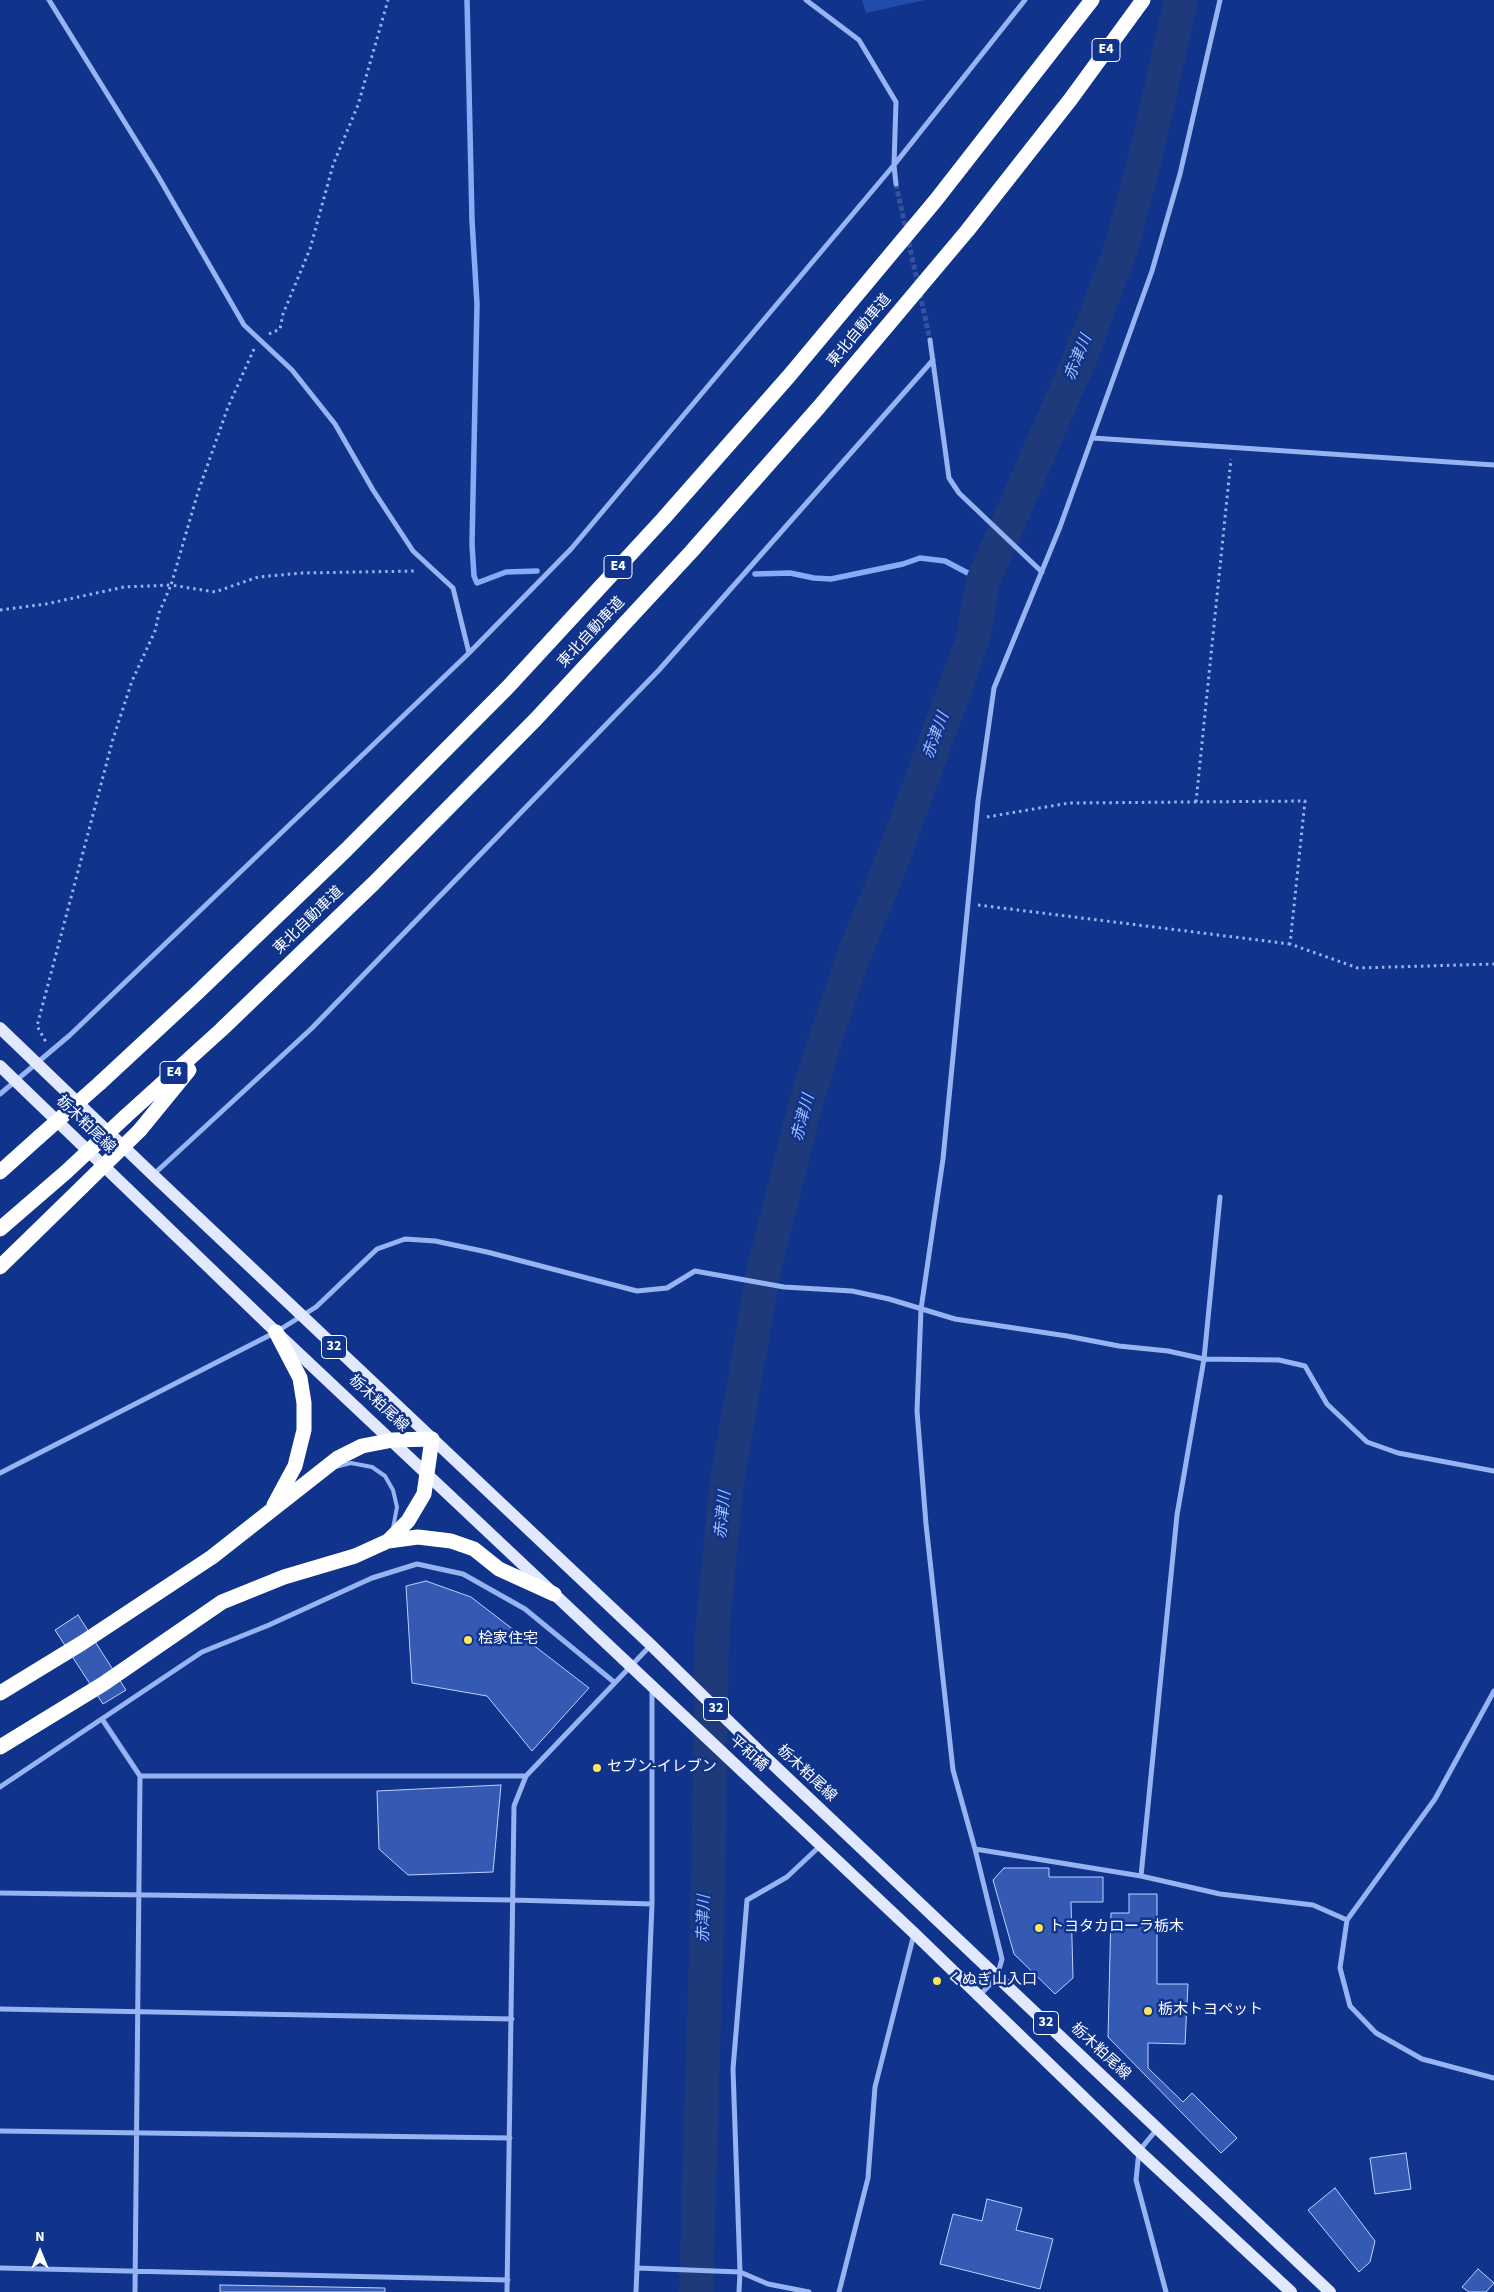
<!DOCTYPE html>
<meta charset="utf-8">
<style>
body{margin:0}
#map{position:relative;width:1494px;height:2292px;overflow:hidden;background:#10348c;font-family:"Source Sans 3",sans-serif}
canvas{display:block}
.north{position:absolute;left:15px;top:2227px;width:50px;height:50px;-webkit-text-stroke:4px #10348c;paint-order:stroke;rotate:0deg;font-size:14px;font-weight:700;line-height:20px;text-align:center;color:#fff}
.north::after{content:'';display:block;margin:auto;width:18px;height:22px;background:#fff;clip-path:polygon(50% 0,100% 100%,50% 72%,0 100%)}
</style>
<div id="map">
<canvas width="1494" height="2292"></canvas>
<div class="north">N</div>
</div>
<script>
const ctx = document.querySelector('canvas').getContext('2d');
ctx.lineJoin = 'round';
function fillPath(path, color) { ctx.fillStyle = color; ctx.fill(path, 'evenodd'); }
const poly = rows => new Path2D(rows.map(r => 'M' + r).join(''));
function stroke(path, color, width, dash) { ctx.strokeStyle = color; ctx.lineWidth = width; ctx.lineCap = dash ? 'butt' : 'round'; ctx.setLineDash(dash || []); ctx.stroke(path); }
function write(font, color, halo, rows, align = 'center') {
  ctx.font = font + ' "Source Sans 3","Noto Sans JP",sans-serif'; ctx.lineWidth = 5; ctx.setLineDash([]); ctx.textBaseline = 'middle'; ctx.strokeStyle = halo; ctx.fillStyle = color; for (const [text, x, y, turn = 0] of rows) {
    ctx.save(); ctx.translate(x, y); ctx.rotate((+turn || 0) * Math.PI / 180); ctx.textAlign = isNaN(turn) ? turn : align; if (halo) ctx.strokeText(text, 0, 0); ctx.fillText(text, 0, 0); ctx.restore();
  }
}
fillPath(poly([
 [862,0,925,0,866,13]
]), '#214cab');
stroke(poly([
 [467,0,472,220,477,304,472,544,474,576,477,583,506,572,537,571],
 [755,574,790,573,814,578,831,579,903,564,920,558,945,561,983,581]
]), '#88abf6', 5.5);
stroke(poly([
 [696,2292,708,1886,712,1636,726,1488,764,1268,806,1103,827,1034,855,952,887,874,973,639,983,581,1080,358,1121,248,1145,159,1181,0]
]), '#1e3a7b', 34);
const building = poly([
 [426,1581,471,1597,589,1688,532,1751,487,1696,412,1683,406,1586,426,1581],
 [78,1615,126,1690,103,1704,55,1630,78,1615],
 [501,1785,493,1872,408,1875,379,1849,377,1791,501,1785],
 [1004,1868,1049,1868,1049,1877,1103,1877,1103,1902,1071,1902,1073,1978,1055,1994,1014,1954,993,1880,1004,1868],
 [1129,1894,1157,1894,1157,1984,1188,1984,1185,2044,1148,2043,1148,2068,1183,2102,1192,2093,1237,2138,1221,2153,1108,2037,1111,1913,1129,1913,1129,1894],
 [1406,2153,1411,2189,1375,2194,1370,2158,1406,2153],
 [1335,2188,1375,2241,1370,2262,1359,2272,1308,2210,1335,2188],
 [987,2199,1022,2208,1016,2230,1053,2239,1040,2289,940,2264,953,2214,982,2221,987,2199],
 [1478,2269,1494,2283,1486,2292,1469,2292,1462,2287,1478,2269],
 [220,2285,385,2288,385,2292,220,2292,220,2285]
]);
fillPath(building, '#345ab4');
stroke(building, '#bdd1fd', 1);
stroke(poly([
 [896,184,930,340]
]), '#34529d', 5, [5, 2.5]);
stroke(poly([
 [269,334,280,329,283,314,310,249,333,165,358,105,388,0],
 [254,349,228,407,198,492,171,585,215,592,258,577,302,573,417,571],
 [0,610,46,604,124,587,171,585,159,613,155,631,132,681,113,739,37,1026,46,1042],
 [1196,802,1231,459],
 [987,817,1069,803,1305,801,1290,944,1358,968,1494,964],
 [978,905,1290,944]
]), '#97b3f2', 3, [2.5, 4]);
stroke(poly([
 [335,1467,351,1463,372,1467,385,1476,393,1490,397,1507,393,1528]
]), '#97b3f2', 4);
stroke(poly([
 [49,0,158,176,244,325,292,370,335,424,373,490,413,551,453,588,469,653],
 [806,0,859,40,896,102,894,165,896,184],
 [930,340,949,478,959,493,1042,572],
 [1093,438,1494,465],
 [0,1094,70,1035,469,653,571,549,894,165,1025,0],
 [154,1174,311,1029,659,670,933,360],
 [0,1473,276,1332,316,1307,377,1249,405,1239,435,1241,487,1252,637,1291,667,1288,695,1271,784,1287,852,1291,889,1299,955,1319,1067,1336,1119,1346,1168,1351,1204,1359,1279,1360,1305,1366,1327,1404,1367,1442,1398,1453,1494,1471],
 [102,1719,140,1776,135,2292],
 [140,1776,526,1776],
 [0,1787,202,1652,269,1625,372,1578,417,1564,463,1574,525,1609,614,1682],
 [975,1849,1141,1876,1220,1894,1313,1905,1347,1920,1340,1968,1350,2006,1376,2033,1422,2059,1494,2078],
 [1141,1876,1177,1515,1204,1359,1220,1197],
 [0,1893,513,1900,652,1904],
 [1347,1920,1435,1799,1494,1691],
 [979,1996,997,1977,1002,1959,975,1849,953,1770,926,1524,917,1411,921,1309,943,1159,978,801,994,688,1060,527,1152,271,1180,174,1220,0],
 [0,2009,512,2019],
 [1157,2129,1139,2151,1136,2180,1166,2292],
 [0,2131,510,2138],
 [0,2268,508,2280],
 [637,2268,740,2272,768,2284,809,2292],
 [507,2292,514,1806,526,1776,651,1645],
 [636,2292,652,1904,652,1690],
 [739,2292,740,2272,733,2069,747,1900,787,1877,820,1846],
 [839,2292,868,2178,875,2087,914,1934]
]), '#97b3f2', 5);
stroke(poly([
 [0,1028,153,1175,651,1645,761,1753,1330,2292],
 [0,1066,276,1332,914,1933,1139,2151,1291,2292]
]), '#e2e9ff', 12);
stroke(poly([
 [100,1083,197,993,346,850,508,687,663,519,789,376,936,200,1092,0],
 [126,1116,221,1030,374,883,536,719,691,552,819,407,967,231,1070,100,1143,0],
 [140,1130,189,1070],
 [0,1172,39,1137],
 [0,1229,66,1172],
 [0,1267,82,1187],
 [274,1505,295,1466,304,1430,304,1403,300,1378,276,1332],
 [0,1693,82,1643,212,1557,338,1458,362,1446,393,1440,432,1439,424,1494,408,1521,388,1541],
 [0,1747,103,1684,222,1602,284,1577,355,1556,388,1541,418,1537,451,1541,474,1549,499,1569,554,1594]
]), '#fff', 15);
stroke(poly([
 [39,1137,100,1083],
 [66,1172,126,1116],
 [82,1187,140,1130]
]), '#fff', 15);
for (const [x, y, r, color] of [
 [468,1640,5,"#ffe658"],
 [597,1768,5,"#ffe658"],
 [1039,1928,5,"#ffe658"],
 [937,1981,5,"#ffe658"],
 [1148,2011,5,"#ffe658"]
]) { const dot = new Path2D(); dot.arc(x, y, r, 0, 2 * Math.PI); ctx.fillStyle = color; ctx.fill(dot); stroke(dot, '#10348c', 2); }
for (const [x, y, w] of [
 [1106,50,28],
 [618,567,28],
 [174,1073,28],
 [334,1347,25],
 [716,1709,25],
 [1046,2023,25]
]) { const box = new Path2D(); box.roundRect(x - w / 2, y - 11.5, w, 23, 4); ctx.fillStyle = '#10348c'; ctx.fill(box); stroke(box, '#fff', 1); }
write('bold 14px', '#fff', null, [
 ["E4",1106,50],
 ["E4",618,567],
 ["E4",174,1073],
 ["32",334,1347],
 ["32",716,1709],
 ["32",1046,2023]
]);
write('15px', '#fff', '#10348c', [
 ["東北自動車道",860,331,-50],
 ["東北自動車道",592,633,-47],
 ["東北自動車道",309,921,-44],
 ["栃木粕尾線",85,1125,44],
 ["栃木粕尾線",378,1404,43],
 ["平和橋",748,1754,42],
 ["栃木粕尾線",806,1774,43],
 ["栃木粕尾線",1100,2052,43]
]);
write('15px', '#fff', '#10348c', [
 ["桧家住宅",478,1640],
 ["セブン-イレブン",607,1768],
 ["トヨタカローラ栃木",1049,1928],
 ["くぬぎ山入口",947,1981],
 ["栃木トヨペット",1158,2011]
], 'left');
write('italic 16px', '#a2bef9', '#10348c', [
 ["赤津川",1079,358,-68],
 ["赤津川",937,736,-70],
 ["赤津川",804,1118,-75],
 ["赤津川",724,1515,-84],
 ["赤津川",705,1919,-89]
]);
</script>
